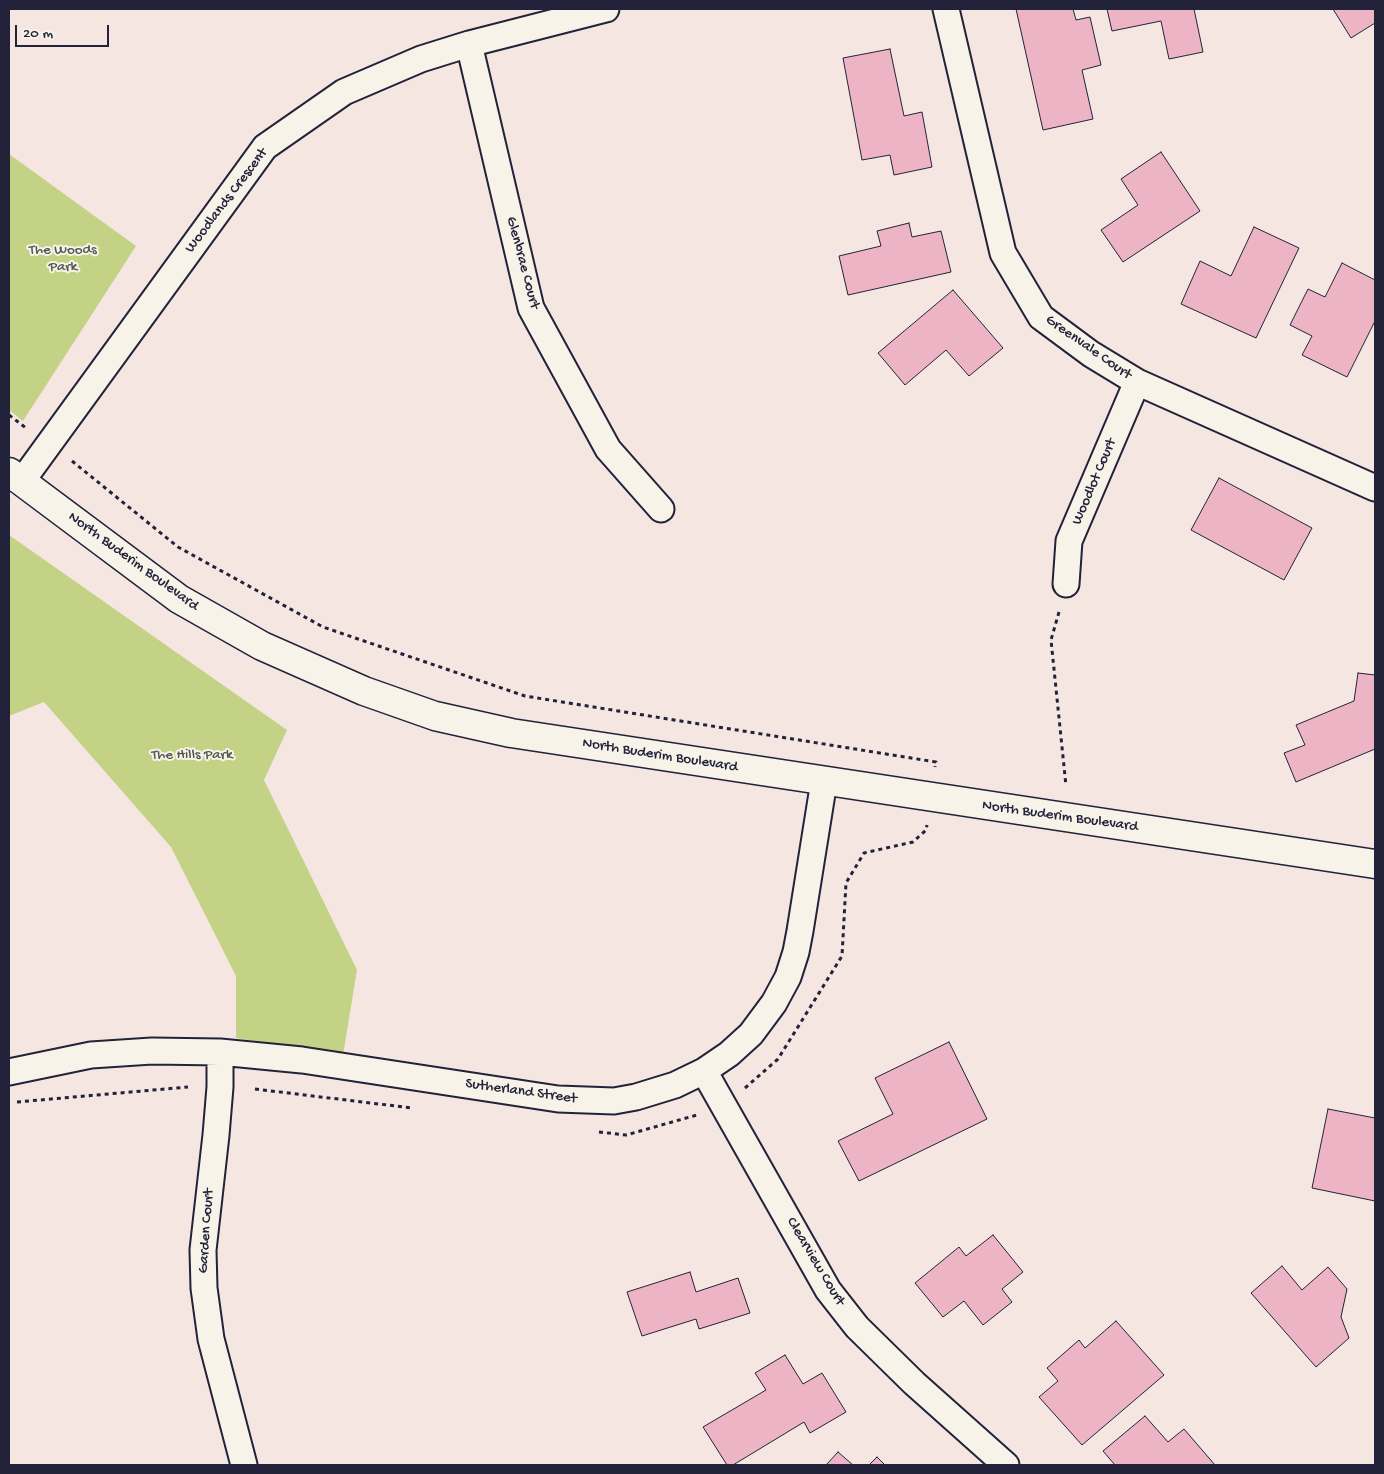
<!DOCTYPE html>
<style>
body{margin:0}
#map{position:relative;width:1384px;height:1474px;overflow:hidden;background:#f5e6e1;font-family:"Gochi Hand",sans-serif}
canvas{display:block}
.frame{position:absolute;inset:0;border:10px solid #22223b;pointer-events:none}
.scale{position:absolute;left:15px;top:25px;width:94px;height:22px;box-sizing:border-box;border:2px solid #22223b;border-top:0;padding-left:6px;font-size:15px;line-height:18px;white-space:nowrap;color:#22223b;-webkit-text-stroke:4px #f7f3e8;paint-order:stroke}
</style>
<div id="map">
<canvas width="1384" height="1474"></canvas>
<div class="frame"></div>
<div class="scale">20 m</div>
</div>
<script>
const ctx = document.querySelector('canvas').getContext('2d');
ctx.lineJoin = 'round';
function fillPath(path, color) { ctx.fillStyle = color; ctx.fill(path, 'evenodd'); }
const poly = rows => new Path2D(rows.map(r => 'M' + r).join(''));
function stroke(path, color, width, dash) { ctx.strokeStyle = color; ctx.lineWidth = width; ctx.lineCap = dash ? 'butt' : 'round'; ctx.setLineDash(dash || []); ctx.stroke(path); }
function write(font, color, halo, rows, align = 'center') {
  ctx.font = font + ' "Gochi Hand",sans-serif'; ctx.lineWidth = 4; ctx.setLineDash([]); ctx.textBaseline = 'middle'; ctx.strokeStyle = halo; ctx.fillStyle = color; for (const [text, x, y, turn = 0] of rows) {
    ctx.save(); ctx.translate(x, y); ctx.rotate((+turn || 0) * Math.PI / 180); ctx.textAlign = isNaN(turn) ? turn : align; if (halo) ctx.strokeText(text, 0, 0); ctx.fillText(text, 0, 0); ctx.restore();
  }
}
fillPath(poly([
 [9,154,136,246,23,421,9,410],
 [9,535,287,730,264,780,357,970,343,1055,236,1038,236,976,171,847,44,702,9,716]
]), '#c4d286');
const building = poly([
 [1016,9,1073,9,1076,20,1090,17,1101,65,1082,70,1093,119,1043,130,1016,9],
 [1107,9,1194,9,1203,52,1169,59,1161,21,1112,31,1107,9],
 [1333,9,1375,9,1375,23,1351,38,1333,9],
 [890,49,904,116,922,112,932,167,894,175,890,155,862,160,843,58,890,49],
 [1161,152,1200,211,1123,262,1101,230,1138,205,1121,179,1161,152],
 [909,223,912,237,941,231,951,272,848,295,839,256,881,246,877,231,909,223],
 [1254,227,1299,248,1256,338,1181,304,1200,261,1231,276,1254,227],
 [1342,263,1375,280,1375,321,1347,377,1302,355,1312,336,1290,325,1308,289,1325,297,1342,263],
 [953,290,1003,348,969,376,946,350,905,385,878,353,953,290],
 [1219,478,1312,528,1284,580,1191,530,1219,478],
 [1358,673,1375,675,1375,749,1296,782,1284,753,1305,745,1296,725,1354,701,1358,673],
 [949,1042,987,1119,859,1181,838,1141,893,1114,875,1078,949,1042],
 [1328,1109,1375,1118,1375,1201,1312,1188,1328,1109],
 [993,1235,1023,1272,1002,1289,1012,1302,983,1325,964,1301,943,1317,915,1283,959,1247,966,1256,993,1235],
 [1282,1266,1302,1290,1328,1267,1347,1289,1341,1317,1349,1338,1316,1367,1251,1293,1282,1266],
 [690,1272,696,1292,738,1278,750,1313,699,1329,696,1319,642,1336,627,1292,690,1272],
 [1116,1321,1164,1375,1082,1445,1039,1397,1058,1381,1047,1368,1079,1340,1085,1348,1116,1321],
 [785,1355,803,1384,822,1373,846,1412,810,1433,804,1422,733,1465,727,1465,703,1427,766,1390,755,1373,785,1355],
 [1145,1416,1168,1442,1184,1429,1215,1465,1115,1465,1103,1451,1145,1416],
 [838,1452,853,1465,826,1465,838,1452],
 [877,1457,885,1465,869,1465,877,1457]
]);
fillPath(building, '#edb4c6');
stroke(building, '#22223b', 1);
const minor = poly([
 [946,9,1003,253,1041,317,1091,354,1137,382,1375,488],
 [469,44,531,308,608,449,661,509],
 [22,481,265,147,344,92,421,59,469,44,606,9],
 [1066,584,1069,541,1137,382],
 [220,1052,220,1087,216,1135,203,1250,204,1288,211,1339,244,1465],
 [704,1071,828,1290,857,1327,914,1383,1006,1465],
 [9,1072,91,1055,152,1051,220,1052,302,1060,558,1099,614,1101,636,1097,675,1085,704,1071,729,1054,751,1034,774,1003,788,977,796,952,800,931,824,781]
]);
const tertiary = poly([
 [9,472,179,599,262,646,364,691,435,716,511,733,1375,864]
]);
stroke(minor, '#22223b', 29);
stroke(tertiary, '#22223b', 31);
stroke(poly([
 [9,415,26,428],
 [72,461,178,547,323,627,525,696,936,762,935,767],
 [1059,612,1051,640,1066,786],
 [745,1088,778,1059,842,956,846,883,864,853,913,842,926,830,927,825],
 [255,1089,412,1108],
 [17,1102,188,1087],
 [599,1132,626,1135,697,1115]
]), '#22223b', 3, [4, 4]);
stroke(minor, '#f7f3e8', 25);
stroke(tertiary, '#f7f3e8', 28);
write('15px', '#22223b', '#f7f3e8', [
 ["Woodlands Crescent",227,201,-53],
 ["Glenbrae Court",522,263,75],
 ["Greenvale Court",1088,348,35],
 ["Woodlot Court",1095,482,-67],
 ["North Buderim Boulevard",133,562,36],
 ["North Buderim Boulevard",660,756,9],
 ["North Buderim Boulevard",1060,817,8],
 ["Sutherland Street",521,1092,8],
 ["Garden Court",207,1231,-86],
 ["Clearview Court",815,1262,59]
]);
write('15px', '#535752', '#f7f3e8', [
 ["The Woods",63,251],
 ["Park",63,268],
 ["The Hills Park",192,756]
]);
</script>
